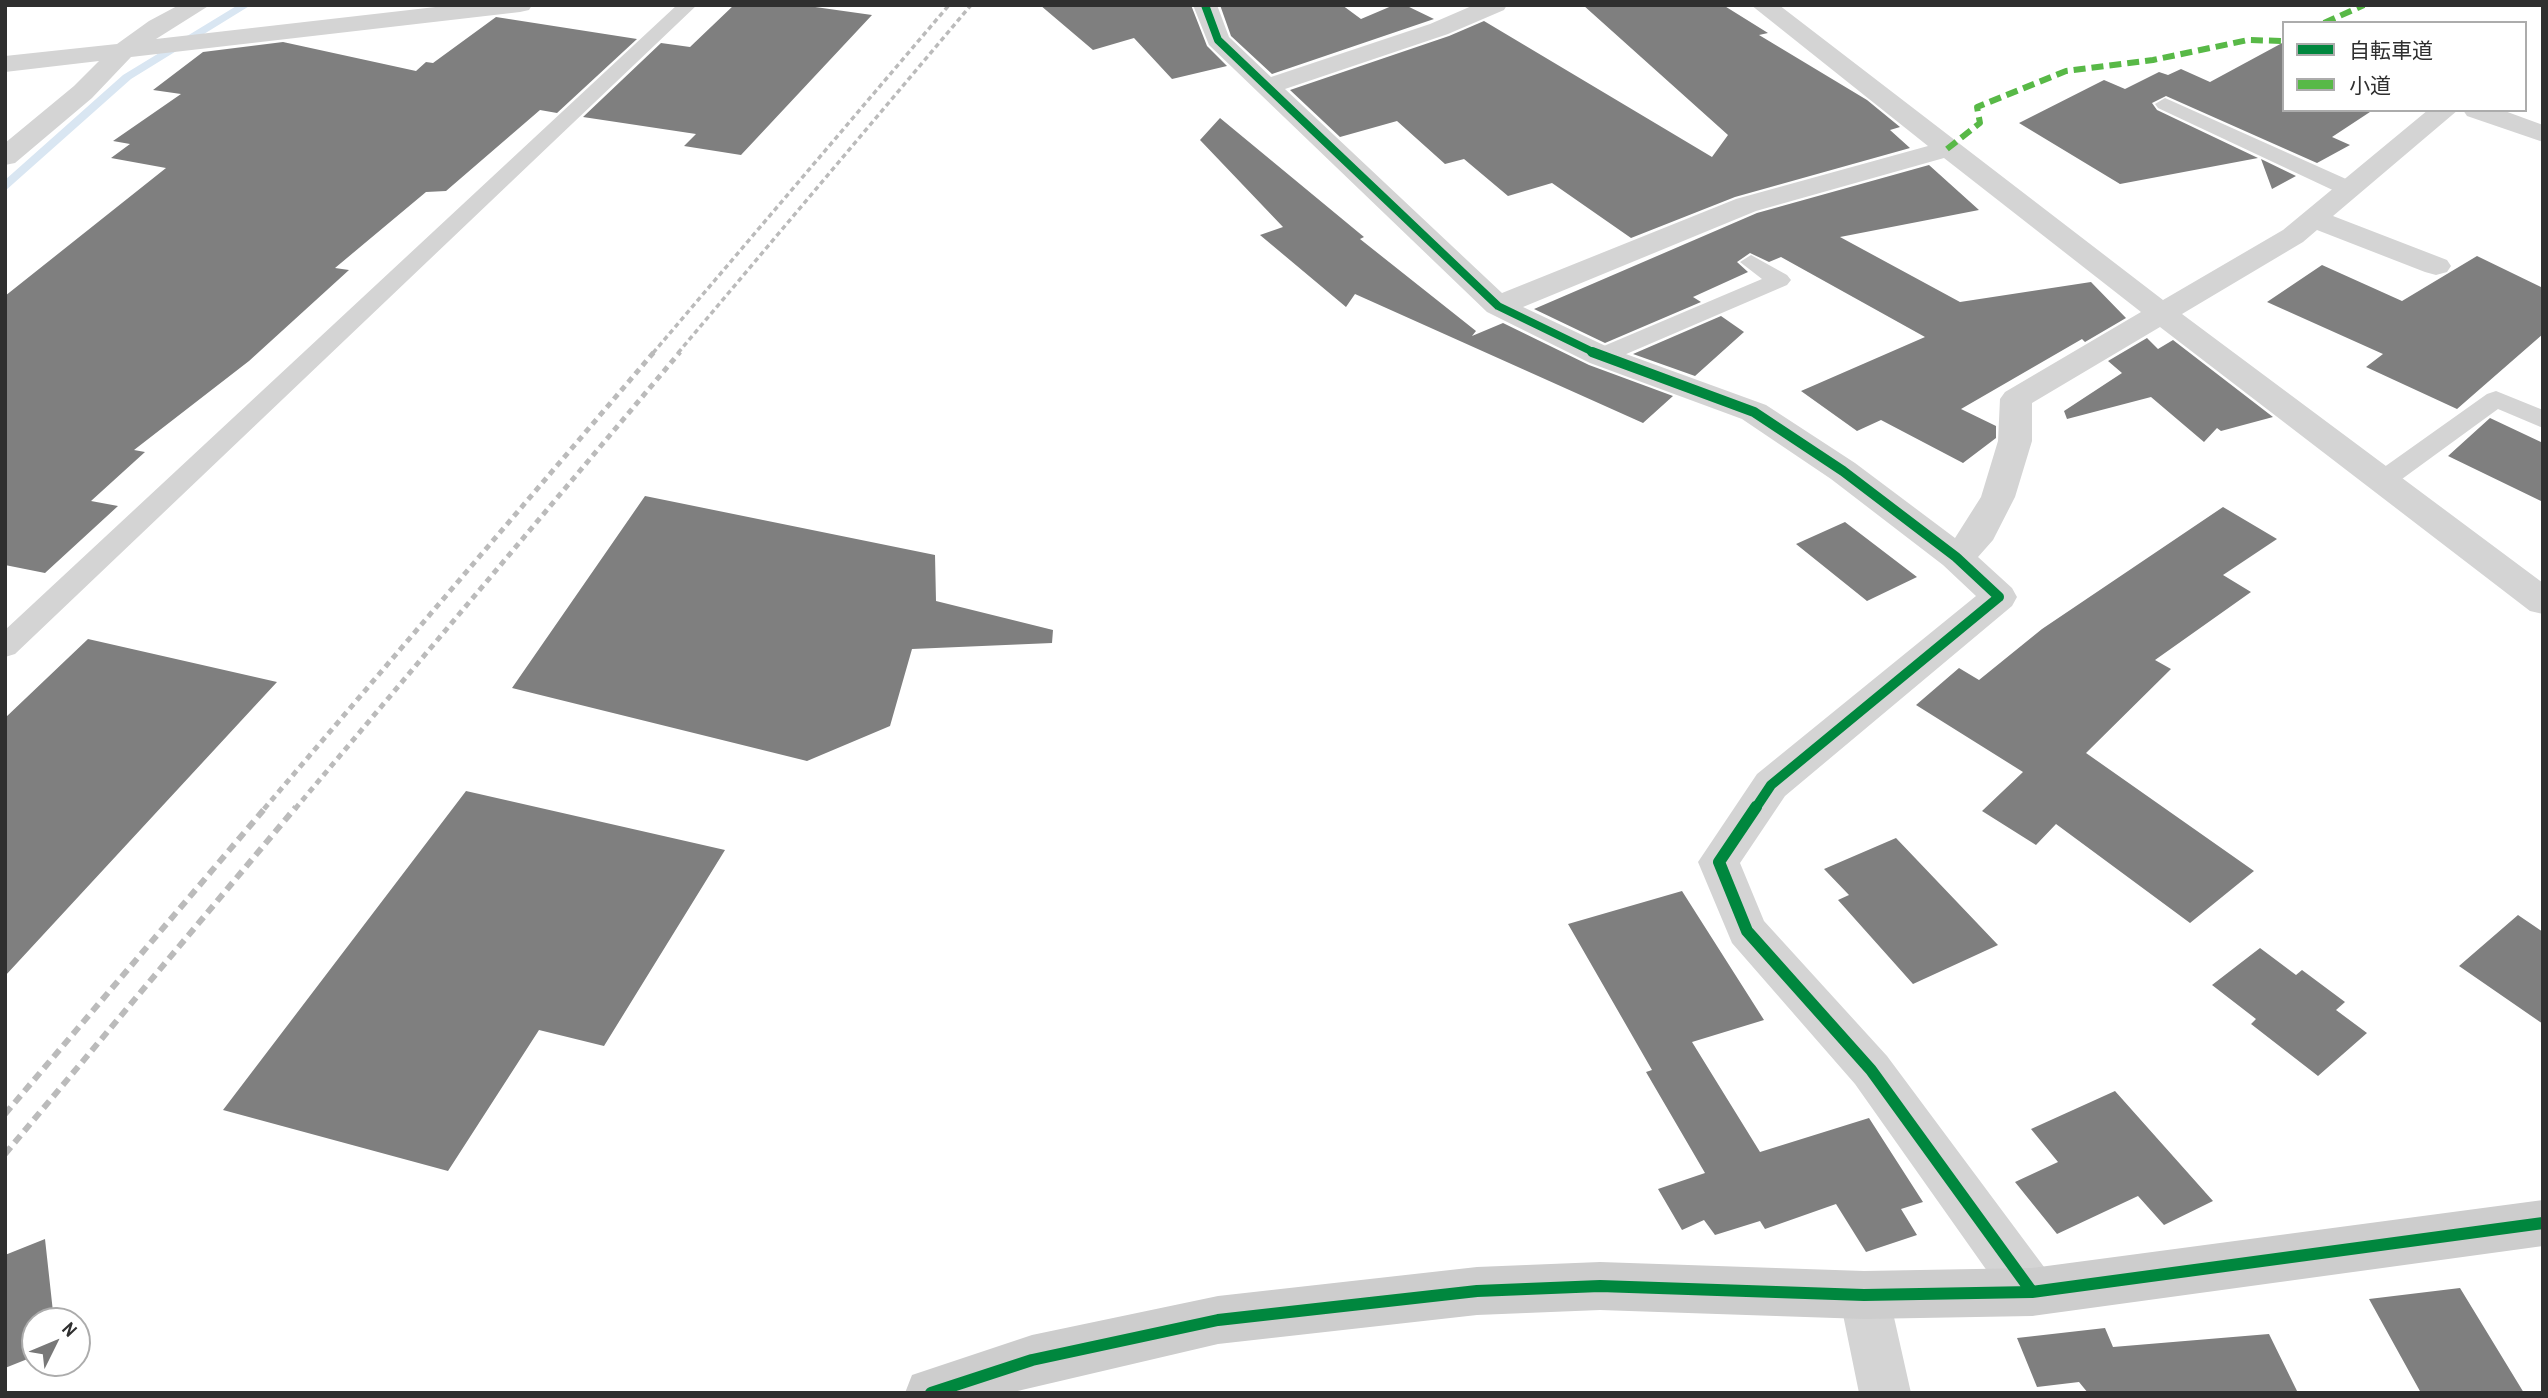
<!DOCTYPE html>
<meta charset="utf-8">
<style>
body{margin:0}
#map{position:relative;width:2548px;height:1398px;overflow:hidden;background:#fff;font-family:"Archivo Narrow","Noto Sans JP",sans-serif}
canvas{display:block}
.frame{position:absolute;inset:0;border:7px solid #2f2f2f;pointer-events:none}
.legend{position:absolute;left:2282px;top:21px;width:245px;height:91px;box-sizing:border-box;background:#fff;border:2px solid #acacac;margin:0;padding:9px 12px;list-style:none;font-size:21px;color:#2f2f2f}
.legend li{display:flex;align-items:center;gap:14px;height:35px}
.legend b{width:35px;border:2px solid #acacac}
.north{position:absolute;left:21px;top:1307px;width:70px;height:70px;box-sizing:border-box;background:#fff;border:2px solid #acacac;border-radius:50%;rotate:47deg;font-size:19px;font-weight:700;line-height:28px;text-align:center;color:#2f2f2f}
.north::after{content:'';display:block;margin:auto;width:24px;height:32px;background:#787878;clip-path:polygon(50% 0,100% 100%,50% 72%,0 100%)}
</style>
<div id="map">
<canvas width="2548" height="1398"></canvas>
<div class="frame"></div>
<ul class="legend">
<li><b style="height:9px;background:#00873e"></b>自転車道</li>
<li><b style="height:9px;background:#58b947"></b>小道</li>
</ul>
<div class="north">N</div>
</div>
<script>
const ctx = document.querySelector('canvas').getContext('2d');
ctx.lineJoin = 'round';
const poly = rows => new Path2D(rows.map(r => 'M' + r).join(''));
function fillPath(path, color) { ctx.fillStyle = color; ctx.fill(path, 'evenodd'); }
function stroke(path, color, width, dash) { ctx.strokeStyle = color; ctx.lineWidth = width; ctx.lineCap = dash ? 'butt' : 'round'; ctx.setLineDash(dash || []); ctx.stroke(path); }
fillPath(poly([
 [238,5,251,5,131,79,5,191,5,180,123,75,238,5]
]), '#d9e6f2');
fillPath(poly([
 [734,5,801,5,872,15,741,155,684,146,696,134,583,117,661,43,690,47],
 [1040,5,1191,5,1207,46,1227,66,1172,79,1134,38,1093,50],
 [1220,5,1342,5,1361,19,1394,5,1405,5,1434,19,1272,74,1231,36],
 [1583,5,1723,5,1768,33,1759,35,1867,100,1900,127,1890,130,1910,148,1735,197,1631,238,1552,183,1508,196,1464,159,1445,164,1397,121,1340,137,1290,90,1449,36,1484,21,1712,157,1728,135],
 [496,17,637,39,557,113,540,110,446,191,426,192,335,268,349,270,249,361,134,450,145,452,91,501,118,506,45,573,5,565,5,296,166,168,111,158,130,144,113,141,181,94,153,90,203,52,283,42,416,71,426,62,433,63],
 [2284,42,2284,110,2373,110,2332,137,2350,145,2317,163,2166,96,2152,103,2157,110,2258,158,2120,184,2019,123,2104,80,2125,89,2159,72,2168,75,2181,69,2210,82],
 [1220,118,1364,237,1360,239,1476,331,1472,336,1503,323,1589,365,1673,396,1643,423,1355,294,1346,307,1260,235,1283,227,1200,140],
 [2261,159,2296,176,2272,189],
 [1929,165,1979,210,1840,237,1960,302,2091,282,2126,318,2085,342,2082,339,1961,409,1996,426,1996,438,1963,463,1881,420,1857,431,1801,391,1925,337,1781,257,1769,262,1750,253,1737,262,1748,272,1693,297,1701,302,1605,343,1534,309,1757,213],
 [2477,256,2543,288,2543,334,2457,409,2366,367,2383,354,2267,302,2322,265,2402,301],
 [1721,316,1744,332,1695,376,1633,354],
 [2147,338,2158,349,2173,340,2273,417,2221,431,2217,428,2204,442,2151,397,2067,419,2064,411,2122,373,2108,361],
 [2490,418,2543,443,2543,502,2448,456],
 [645,496,935,555,936,601,1053,630,1052,643,912,649,890,726,807,761,512,688],
 [2223,507,2277,539,2223,575,2251,592,2155,660,2171,669,2086,753,2254,871,2190,923,2056,824,2036,845,1982,811,2023,772,1916,705,1959,668,1979,680,2042,629],
 [1845,522,1917,577,1867,601,1796,544],
 [88,639,277,682,5,976,5,718],
 [466,791,725,850,604,1046,539,1030,448,1171,223,1110],
 [1896,838,1998,945,1913,984,1838,900,1849,895,1824,869],
 [1682,891,1764,1020,1692,1042,1760,1152,1869,1118,1923,1202,1901,1209,1917,1235,1866,1252,1836,1204,1765,1229,1760,1221,1715,1235,1704,1220,1682,1230,1658,1189,1705,1173,1646,1072,1652,1070,1568,924],
 [2518,915,2543,932,2543,1024,2459,966],
 [2260,948,2296,975,2302,970,2345,1002,2336,1010,2367,1033,2318,1076,2251,1024,2256,1019,2212,985],
 [2115,1091,2213,1201,2164,1225,2138,1196,2057,1234,2015,1182,2058,1162,2031,1129],
 [45,1239,54,1321,35,1321,35,1356,5,1368,5,1255],
 [2460,1288,2524,1393,2421,1393,2369,1299],
 [2105,1328,2113,1347,2269,1334,2298,1393,2088,1393,2079,1382,2037,1387,2017,1338]
]), '#7f7f7f');
fillPath(poly([
 [677,5,697,5,15,654,5,657,5,630,677,5],
 [2165,98,2355,183,2358,188,2355,193,2339,193,2158,108,2155,104,2165,98],
 [1751,255,1787,275,1791,280,1787,285,1610,361,1601,363,1592,361,1589,356,1592,351,1762,279,1740,262,1751,255],
 [2496,391,2543,410,2543,428,2498,409,2391,487,2382,489,2373,487,2369,481,2373,475,2487,394,2496,391]
]), '#d4d4d4');
fillPath(poly([
 [179,5,210,5,156,39,453,5,532,5,529,10,520,12,131,57,92,98,15,163,5,165,5,143,74,86,99,61,5,72,5,56,117,44,149,21,179,5],
 [1193,5,1217,5,1229,37,1271,77,1430,24,1474,5,1507,5,1504,10,1448,34,1285,89,1502,293,1736,199,1928,146,1751,5,1779,5,2163,300,2283,230,2428,110,2458,110,2333,216,2447,260,2451,266,2447,272,2436,275,2425,272,2317,230,2303,242,2182,314,2543,583,2543,614,2530,611,2160,327,2032,403,2032,441,2015,497,1993,540,1978,557,2012,588,2017,597,2012,606,1785,796,1740,863,1764,921,1887,1056,2050,1275,2057,1292,2050,1309,2032,1316,2014,1309,1855,1084,1732,943,1698,862,1757,774,1976,596,1943,565,1831,479,1742,419,1590,363,1487,312,1209,45,1193,5],
 [1944,158,2141,312,2005,392,2000,399,1998,441,1981,497,1955,538,1855,463,1766,405,1612,349,1523,307,1756,211,1944,158],
 [2463,110,2502,110,2543,125,2543,142,2467,116,2463,110],
 [1864,1271,1882,1278,1889,1295,1911,1393,1859,1393,1839,1295,1846,1278,1864,1271]
]), '#d4d4d4');
fillPath(poly([
 [2543,1200,2543,1246,2032,1316,1864,1319,1600,1310,1477,1315,1218,1344,1009,1393,905,1393,912,1375,1032,1335,1218,1296,1477,1267,1600,1262,1864,1271,2032,1268,2543,1200]
]), '#cdcdcd');
stroke(poly([
 [653,353,949,5],
 [678,353,971,5]
]), '#bbb', 3.5, [5, 3.5]);
stroke(poly([
 [264,809,654,352],
 [295,809,680,352]
]), '#bbb', 5, [6, 5]);
stroke(poly([
 [5,1114,266,807],
 [5,1154,296,807]
]), '#bbb', 6, [9, 6]);
stroke(poly([
 [2324,23,2364,5],
 [1947,149,1980,123,1977,107,2066,71,2153,60,2248,40,2284,41]
]), '#58b947', 6, [12, 6]);
stroke(poly([
 [1205,5,1218,40,1498,306,1595,353]
]), '#00873e', 8);
stroke(poly([
 [1592,352,1754,412,1843,471,1956,557,1999,597,1771,785,1755,809]
]), '#00873e', 10);
stroke(poly([
 [1756,807,1719,862,1747,931,1871,1070,2032,1292],
 [931,1393,1032,1360,1218,1320,1477,1291,1600,1286,1864,1295,2032,1292,2543,1223]
]), '#00873e', 12);
</script>
